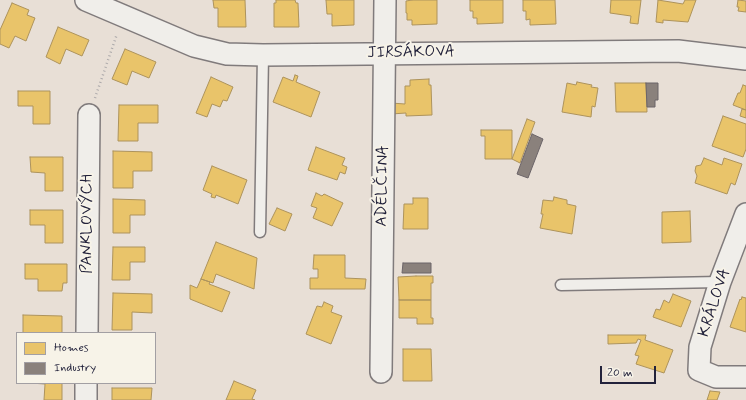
<!DOCTYPE html>
<meta charset="utf-8">
<style>
body{margin:0}
#map{position:relative;width:746px;height:400px;overflow:hidden;background:#e8dfd6;font-family:Mynerve,sans-serif}
canvas{display:block}
.legend{position:absolute;left:16px;top:332px;width:140px;height:52px;box-sizing:border-box;background:#f7f3e8;border:1px solid #a29fa3;margin:0;padding:5px 7px;list-style:none;font-size:12px;color:#22223b}
.legend li{display:flex;align-items:center;gap:8px;height:20px}
.legend b{width:20px;border:1px solid #a29fa3}
.scale{position:absolute;left:600px;top:366px;width:56px;height:18px;box-sizing:border-box;border:2px solid #22223b;border-top:0;padding-left:5px;font-size:12px;line-height:14px;white-space:nowrap;color:#22223b;-webkit-text-stroke:3px #f7f3e8;paint-order:stroke}
</style>
<div id="map">
<canvas width="746" height="400"></canvas>
<ul class="legend">
<li><b style="height:11px;background:#e9c46a"></b>Homes</li>
<li><b style="height:11px;background:#8a817c"></b>Industry</li>
</ul>
<div class="scale">20 m</div>
</div>
<script>
const ctx = document.querySelector('canvas').getContext('2d');
ctx.lineJoin = 'round';
function fillPath(path, color) { ctx.fillStyle = color; ctx.fill(path, 'evenodd'); }
const poly = rows => new Path2D(rows.map(r => 'M' + r).join(''));
function stroke(path, color, width, dash) { ctx.strokeStyle = color; ctx.lineWidth = width; ctx.lineCap = dash ? 'butt' : 'round'; ctx.setLineDash(dash || []); ctx.stroke(path); }
function write(font, color, halo, rows, align = 'center') {
  ctx.font = font + ' Mynerve,sans-serif'; ctx.lineWidth = 4; ctx.setLineDash([]); ctx.textBaseline = 'middle'; ctx.strokeStyle = halo; ctx.fillStyle = color; for (const [text, x, y, turn = 0] of rows) {
    ctx.save(); ctx.translate(x, y); ctx.rotate((+turn || 0) * Math.PI / 180); ctx.textAlign = isNaN(turn) ? turn : align; if (halo) ctx.strokeText(text, 0, 0); ctx.fillText(text, 0, 0); ctx.restore();
  }
}
const homes = poly([
 [213,0,245,0,246,27,218,27,218,8,214,8,213,0],
 [276,0,295,0,296,3,298,3,299,27,274,27,274,3,276,3,276,0],
 [326,0,354,0,354,25,332,26,332,14,327,14,326,0],
 [412,0,437,0,437,24,412,25,412,20,407,20,407,13,406,13,406,1,412,0],
 [470,0,503,0,503,23,477,24,477,18,473,18,473,11,470,11,470,0],
 [523,0,555,0,556,24,530,25,530,19,526,20,526,11,523,11,523,0],
 [611,0,641,0,638,24,630,23,631,16,610,13,611,0],
 [658,0,683,4,685,0,696,0,688,22,663,20,663,23,656,22,658,0],
 [738,0,746,1,746,12,738,11,739,7,737,7,738,0],
 [12,3,29,10,27,15,35,18,26,41,15,36,9,48,0,44,0,30,12,3],
 [58,27,89,40,82,56,66,49,60,64,46,57,58,27],
 [125,49,156,62,149,78,132,71,127,85,112,79,125,49],
 [295,75,298,76,296,82,320,92,311,117,273,102,283,77,293,81,295,75],
 [211,77,233,87,227,101,223,100,220,107,212,104,207,117,196,113,211,77],
 [429,79,429,85,431,85,432,115,406,116,406,113,391,114,391,103,405,104,405,86,410,86,410,80,429,79],
 [577,82,592,85,591,87,598,88,595,107,592,106,591,117,562,112,567,83,576,85,577,82],
 [615,83,646,83,647,112,616,112,615,83],
 [743,85,746,86,746,110,733,105,738,93,740,93,743,85],
 [18,91,50,91,50,124,33,124,33,106,18,106,18,91],
 [119,105,158,105,158,123,138,123,138,141,118,141,119,105],
 [742,109,746,110,746,118,740,116,742,109],
 [723,116,746,124,746,149,743,157,712,146,723,116],
 [527,119,535,122,520,163,512,159,527,119],
 [481,130,512,130,512,159,485,159,485,136,481,136,481,130],
 [316,147,345,158,342,165,347,167,345,174,340,172,337,180,308,170,316,147],
 [113,151,152,152,152,171,133,171,133,188,113,188,113,151],
 [30,157,63,157,63,191,45,191,45,173,31,172,30,157],
 [704,158,722,165,724,158,742,164,735,185,731,183,727,194,695,183,697,176,695,171,696,166,701,165,704,158],
 [212,166,247,180,238,204,216,195,215,198,211,197,212,194,203,190,212,166],
 [316,193,322,196,324,194,343,203,332,226,313,218,317,208,311,206,316,193],
 [554,197,567,200,567,204,576,206,572,234,540,228,543,214,541,214,543,200,553,201,554,197],
 [413,198,428,198,428,229,403,229,404,204,413,204,413,198],
 [113,199,145,200,145,215,130,215,130,233,113,233,113,199],
 [277,208,292,214,285,231,269,224,277,208],
 [30,210,63,210,63,243,45,243,45,225,30,225,30,210],
 [690,211,691,242,662,243,662,212,690,211],
 [216,242,257,258,254,289,216,274,213,283,201,279,216,242],
 [113,247,145,247,145,262,130,262,130,280,112,280,113,247],
 [314,255,345,255,345,278,366,279,365,289,310,289,310,278,318,278,318,269,313,269,314,255],
 [25,264,67,264,67,283,63,283,62,291,38,291,38,279,25,279,25,264],
 [416,276,433,276,433,283,431,283,431,300,399,300,398,277,416,276],
 [201,279,210,282,209,284,230,292,222,312,190,299,190,285,197,288,201,279],
 [113,293,152,294,152,313,132,312,132,330,112,330,113,293],
 [673,294,691,301,681,327,653,317,656,309,660,310,664,300,669,303,673,294],
 [742,297,746,298,746,332,730,327,740,299,741,300,742,297],
 [399,300,431,300,431,318,433,318,433,324,417,324,417,318,399,318,399,300],
 [324,302,333,306,331,312,342,316,331,344,306,334,317,306,322,307,324,302],
 [23,315,62,316,62,333,23,333,23,315],
 [608,335,646,335,645,340,673,350,664,373,636,364,639,356,635,355,641,340,638,339,636,343,608,344,608,335],
 [403,349,431,349,432,381,403,381,403,349],
 [234,381,256,390,252,399,255,400,226,400,234,381],
 [30,383,62,383,62,400,44,400,45,384,30,383],
 [112,388,152,388,151,400,112,400,112,388],
 [710,391,720,392,717,400,707,400,710,391]
]);
fillPath(homes, '#e9c46a');
stroke(homes, '#ad935c', 1);
const industry = poly([
 [646,83,658,83,658,100,655,100,655,107,647,107,646,83],
 [532,134,543,139,528,178,517,174,532,134],
 [403,263,431,263,431,273,402,273,403,263]
]);
fillPath(industry, '#8a817c');
stroke(industry, '#6b6468', 1);
const service = poly([
 [260,232,263,55],
 [561,285,720,282]
]);
const minor = poly([
 [86,0,194,46,227,54,263,55,678,51,746,59],
 [746,214,720,282,700,347,699,370,716,377,746,377],
 [87,333,89,115],
 [381,372,385,0],
 [86,400,86,383]
]);
stroke(service, '#807b7c', 13);
stroke(minor, '#807b7c', 24);
stroke(poly([
 [95,98,117,34]
]), '#aca9aa', 2.5, [1, 3]);
stroke(service, '#f0eeea', 10);
stroke(minor, '#f0eeea', 21);
write('16px', '#22223b', '#f7f3e8', [
 ["JIRSÁKOVA",411,53,-1],
 ["ADÉLČINA",383,186,-89],
 ["PANKLOVÝCH",88,224,-90],
 ["KRÁLOVA",715,303,-72]
]);
</script>
